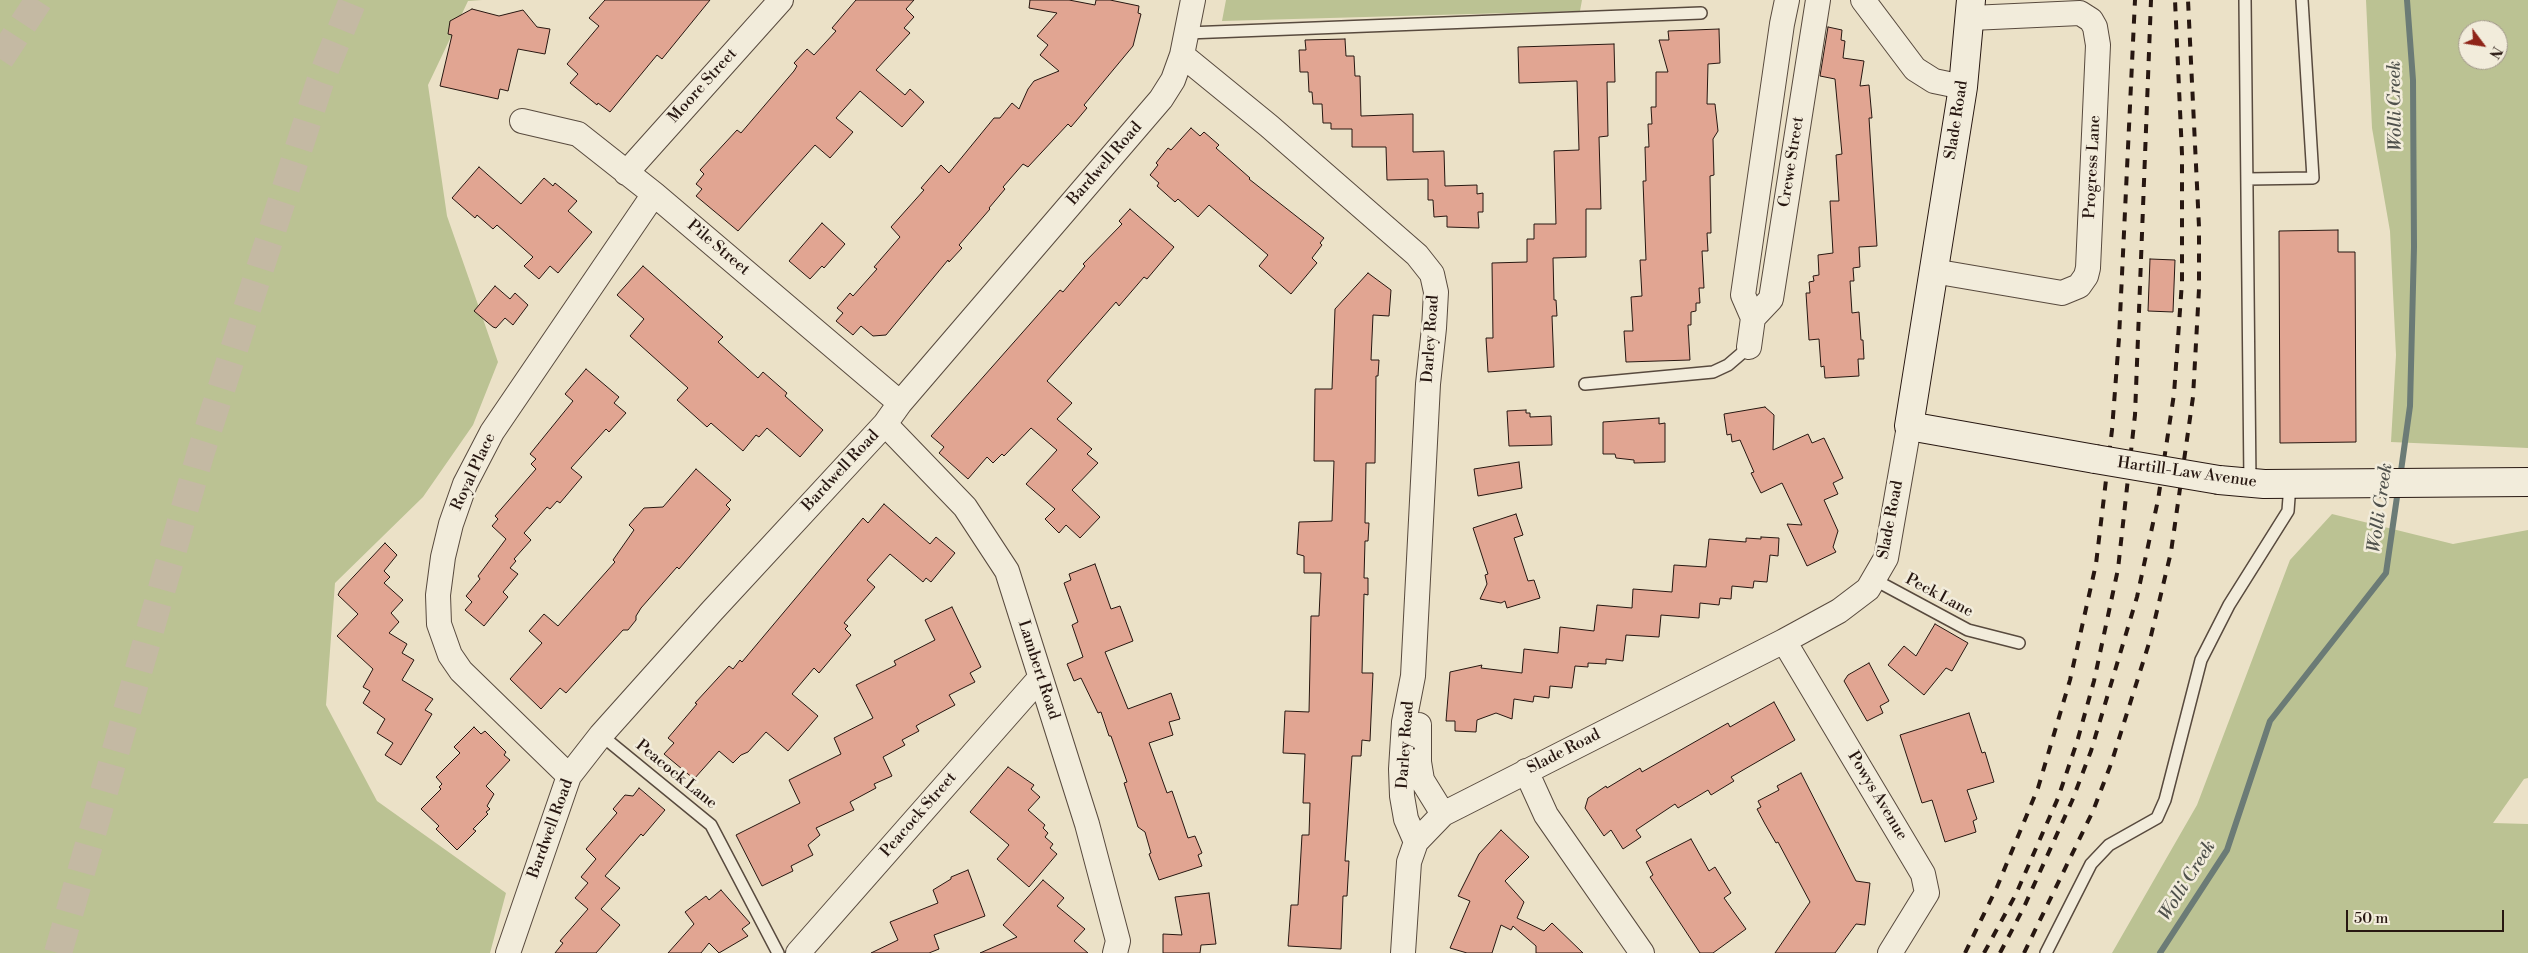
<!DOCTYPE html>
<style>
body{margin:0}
#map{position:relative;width:2528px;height:953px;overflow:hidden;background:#ebe1c7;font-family:"Libre Bodoni",serif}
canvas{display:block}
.north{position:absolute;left:2458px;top:20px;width:50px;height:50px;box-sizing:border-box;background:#f2ecdb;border:1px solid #a1978a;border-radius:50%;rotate:121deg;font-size:14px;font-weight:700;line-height:20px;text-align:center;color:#271711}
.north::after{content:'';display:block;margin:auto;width:18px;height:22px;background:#8f2418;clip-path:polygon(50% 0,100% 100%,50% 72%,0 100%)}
.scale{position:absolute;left:2346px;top:910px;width:158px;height:22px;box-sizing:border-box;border:2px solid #271711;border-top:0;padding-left:6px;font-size:15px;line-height:18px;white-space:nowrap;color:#271711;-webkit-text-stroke:4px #f2ecdb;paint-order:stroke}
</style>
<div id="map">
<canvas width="2528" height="953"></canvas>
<div class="north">N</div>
<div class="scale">50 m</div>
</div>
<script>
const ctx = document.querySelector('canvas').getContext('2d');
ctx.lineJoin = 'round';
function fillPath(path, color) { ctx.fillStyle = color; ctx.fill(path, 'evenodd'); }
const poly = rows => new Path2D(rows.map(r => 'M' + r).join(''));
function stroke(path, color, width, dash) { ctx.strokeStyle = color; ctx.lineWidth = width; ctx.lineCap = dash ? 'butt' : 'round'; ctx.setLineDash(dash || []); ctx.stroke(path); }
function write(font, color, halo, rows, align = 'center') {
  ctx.font = font + ' "Libre Bodoni",serif'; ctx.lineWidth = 5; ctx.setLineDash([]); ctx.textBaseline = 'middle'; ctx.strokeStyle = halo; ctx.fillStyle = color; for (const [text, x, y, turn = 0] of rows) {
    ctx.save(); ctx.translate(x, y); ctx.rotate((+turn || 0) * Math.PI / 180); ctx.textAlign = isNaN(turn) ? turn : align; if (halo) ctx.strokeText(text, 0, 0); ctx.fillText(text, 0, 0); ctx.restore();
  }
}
fillPath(poly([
 [0,0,482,0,468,1,428,85,447,216,498,362,473,425,423,497,335,583,326,705,377,801,506,893,490,953,0,953],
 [1226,0,1582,0,1580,11,1222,21],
 [2366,0,2528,0,2528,448,2391,442,2396,355,2390,231,2372,128],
 [2468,30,2498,30,2498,60,2468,60],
 [2332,514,2453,544,2528,530,2528,778,2524,779,2493,823,2528,824,2528,953,2112,953,2197,805,2290,560]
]), '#bbc293');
stroke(poly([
 [2400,478,2410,406,2414,247,2413,80,2407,0],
 [2160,953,2227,850,2270,721,2386,573,2398,490]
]), '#6b7b76', 6);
const building = poly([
 [605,0,710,0,662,59,657,55,610,112,598,103,597,105,570,83,578,74,567,64,599,26,589,18,605,0],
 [856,0,914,0,906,9,914,17,904,28,910,33,876,70,905,95,910,89,924,102,902,127,860,91,836,118,853,132,830,158,815,145,738,231,696,196,702,189,696,184,704,174,700,170,737,130,741,133,794,71,797,66,794,63,807,49,814,55,836,31,832,28,856,0],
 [1030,0,1069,0,1095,5,1096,0,1110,0,1139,6,1138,13,1141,14,1133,46,1084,105,1087,108,1071,127,1068,124,1028,167,1023,164,1003,187,1005,189,989,208,990,209,959,245,962,248,949,262,948,260,886,335,873,336,861,326,853,335,836,321,843,313,837,308,850,293,853,296,877,269,874,267,900,237,891,227,924,190,921,188,941,165,949,173,994,118,1000,118,1012,103,1019,109,1028,89,1034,81,1059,71,1040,55,1048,45,1037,36,1057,13,1029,8,1030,0],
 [472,9,499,16,523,10,537,27,550,29,545,54,518,49,508,91,500,89,498,99,440,86,452,35,448,34,450,21,472,9],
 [1828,27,1842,30,1841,40,1845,41,1843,58,1864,61,1860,86,1869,85,1872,118,1869,118,1877,246,1859,247,1860,267,1853,268,1854,281,1850,281,1852,313,1859,312,1861,340,1863,340,1864,359,1858,359,1859,376,1825,378,1824,366,1821,367,1819,339,1809,340,1806,293,1810,293,1809,282,1814,281,1813,276,1819,275,1818,255,1833,253,1830,201,1839,201,1836,155,1842,154,1835,79,1820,76,1828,27],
 [1719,29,1720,63,1708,64,1707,104,1715,104,1718,131,1713,139,1714,175,1710,176,1711,233,1707,233,1708,251,1702,251,1704,288,1699,288,1700,303,1696,303,1696,311,1691,312,1691,325,1688,325,1690,360,1626,362,1624,331,1633,331,1631,297,1642,296,1640,260,1646,260,1643,181,1646,181,1645,147,1649,147,1648,124,1652,124,1651,107,1656,107,1656,72,1668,72,1659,40,1669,40,1668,31,1719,29],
 [1345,39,1346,56,1354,56,1355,76,1360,76,1361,116,1413,114,1413,152,1444,151,1445,186,1477,185,1477,194,1483,193,1483,212,1478,212,1479,228,1447,227,1447,216,1434,217,1433,200,1428,200,1428,179,1387,180,1386,147,1352,147,1352,129,1331,129,1331,123,1323,123,1322,104,1313,104,1312,92,1309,92,1308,72,1300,72,1299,50,1306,50,1305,40,1345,39],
 [1614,44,1615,82,1607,82,1608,136,1599,137,1601,209,1586,209,1586,257,1553,258,1554,300,1556,300,1557,316,1552,316,1554,367,1488,372,1486,338,1493,338,1492,263,1527,262,1527,239,1534,239,1534,224,1556,224,1554,151,1579,150,1577,81,1519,83,1518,47,1614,44],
 [1191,128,1200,136,1204,132,1219,145,1216,148,1250,178,1249,179,1324,238,1320,243,1322,245,1312,258,1317,263,1291,294,1259,266,1268,255,1209,205,1198,217,1178,199,1175,202,1157,186,1159,183,1150,175,1158,165,1156,163,1168,148,1171,150,1191,128],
 [479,167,521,204,544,178,553,186,555,183,577,201,568,211,592,232,558,273,550,266,539,279,524,266,533,257,497,225,493,229,477,215,475,218,452,198,479,167],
 [1130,209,1174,247,1147,279,1144,277,1119,306,1116,302,1047,381,1072,403,1057,419,1092,449,1087,454,1098,463,1072,490,1100,517,1080,538,1066,525,1059,533,1045,519,1055,509,1026,484,1057,450,1031,428,1004,456,1002,454,993,463,987,457,968,479,939,453,944,447,931,436,1060,290,1063,292,1085,266,1083,264,1122,224,1119,221,1130,209],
 [822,223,845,244,824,268,822,266,810,279,789,261,822,223],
 [2338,230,2338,252,2355,252,2356,442,2280,443,2279,231,2338,230],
 [2150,259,2175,260,2173,312,2148,311,2150,259],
 [643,266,723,337,718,342,758,378,763,372,787,393,785,396,823,430,800,457,767,428,759,437,756,435,743,451,711,423,707,427,677,400,688,388,630,336,644,319,617,295,643,266],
 [1368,273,1391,290,1389,316,1373,315,1371,360,1379,360,1378,376,1376,376,1375,463,1366,463,1365,523,1369,523,1368,541,1365,541,1364,578,1368,578,1368,595,1364,594,1362,673,1373,673,1370,741,1362,740,1361,756,1352,756,1345,861,1349,861,1347,896,1343,896,1341,949,1288,946,1291,905,1298,905,1302,835,1309,835,1310,803,1303,803,1305,754,1283,753,1285,711,1309,712,1311,616,1319,616,1321,573,1304,573,1304,556,1297,554,1299,522,1332,521,1334,461,1314,461,1315,389,1332,389,1335,309,1368,273],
 [495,286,510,299,515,293,528,305,513,325,505,318,496,328,493,327,474,311,495,286],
 [586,369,619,397,614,403,626,413,609,432,606,429,571,468,582,477,560,503,557,501,550,509,547,507,524,533,531,540,514,559,516,561,510,568,518,574,503,592,508,597,484,626,465,610,472,602,466,596,480,579,478,576,506,539,492,526,498,519,495,516,536,469,531,464,536,459,530,454,573,401,565,394,586,369],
 [1765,407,1774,415,1773,450,1808,434,1812,443,1824,438,1843,478,1833,483,1838,494,1824,500,1838,531,1833,547,1836,552,1807,566,1787,524,1802,525,1782,483,1761,493,1751,473,1754,472,1740,440,1732,442,1731,434,1727,435,1724,414,1765,407],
 [1526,410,1526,413,1530,413,1530,417,1551,416,1552,445,1509,446,1507,411,1526,410],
 [1659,418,1659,424,1665,423,1665,462,1634,463,1634,460,1616,458,1615,454,1603,454,1603,422,1659,418],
 [1519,462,1522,488,1478,496,1474,469,1519,462],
 [696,469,731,500,726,505,730,509,679,569,677,567,641,608,636,616,636,620,628,630,623,630,566,693,560,688,541,709,510,679,542,643,529,631,544,614,558,626,615,562,613,560,634,530,629,525,644,508,663,507,696,469],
 [884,504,930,544,936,537,955,553,931,582,926,578,923,582,890,554,867,580,875,587,844,623,848,626,845,629,851,635,819,673,814,668,792,694,818,716,788,751,766,732,748,752,741,755,733,763,719,751,694,779,664,754,674,743,668,738,697,704,695,703,729,666,733,669,740,660,742,662,863,518,868,523,884,504],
 [1516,514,1523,535,1514,538,1528,581,1534,580,1540,598,1507,608,1505,601,1501,603,1480,599,1487,584,1485,575,1488,574,1473,528,1516,514],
 [1761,537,1779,538,1778,556,1770,555,1767,582,1754,581,1753,588,1732,586,1731,599,1720,598,1719,605,1700,603,1699,618,1661,615,1659,637,1626,635,1623,661,1606,659,1606,664,1588,663,1588,667,1575,666,1572,688,1550,686,1549,698,1534,696,1533,702,1514,699,1512,719,1496,713,1477,720,1476,732,1455,731,1455,721,1446,721,1450,672,1482,665,1481,668,1522,673,1524,649,1558,653,1560,627,1594,631,1597,605,1632,608,1633,589,1672,592,1674,565,1706,567,1709,539,1746,542,1746,538,1761,539,1761,537],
 [385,543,397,555,384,571,390,577,384,583,403,600,391,613,399,622,389,633,407,644,402,653,414,660,402,680,433,699,425,710,432,714,401,765,385,755,393,743,377,733,385,719,363,703,370,691,363,687,373,669,337,636,358,614,338,595,340,591,385,543],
 [1095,564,1111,609,1120,606,1133,641,1105,652,1128,709,1171,693,1180,719,1169,722,1173,735,1149,743,1167,793,1172,791,1188,838,1195,836,1202,853,1198,855,1202,866,1159,880,1149,854,1151,853,1145,832,1138,827,1124,783,1127,782,1125,776,1111,736,1109,736,1101,712,1098,713,1081,678,1074,681,1067,664,1083,657,1072,625,1078,622,1064,583,1071,580,1069,574,1095,564],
 [952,607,981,667,970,673,975,682,949,695,955,705,921,723,916,726,919,731,902,740,905,745,883,757,892,776,874,784,876,788,850,802,854,810,816,828,820,835,808,845,813,855,791,866,793,871,762,886,736,835,800,803,789,780,841,754,834,738,873,718,856,685,896,665,894,661,935,640,925,620,952,607],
 [1935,624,1968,643,1952,671,1946,668,1924,695,1888,665,1904,646,1916,656,1935,624],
 [1869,663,1889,701,1880,706,1883,713,1867,721,1844,681,1848,675,1869,663],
 [1774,702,1795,740,1731,777,1734,781,1711,795,1708,790,1678,808,1675,804,1636,830,1641,837,1623,849,1611,830,1604,836,1585,808,1588,798,1606,786,1607,788,1640,768,1642,772,1728,723,1730,727,1774,702],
 [1969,713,1982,753,1985,752,1994,782,1967,790,1977,819,1973,821,1976,832,1945,842,1932,800,1922,803,1900,735,1969,713],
 [474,727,481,734,485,731,506,752,504,755,510,760,486,786,494,794,487,806,490,809,486,812,488,814,473,829,476,831,457,850,436,829,439,826,421,809,441,789,439,787,442,784,436,777,460,753,454,747,474,727],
 [1008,767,1034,785,1031,789,1040,797,1028,810,1045,825,1043,828,1048,833,1045,837,1053,844,1050,848,1057,854,1029,887,997,859,1009,845,970,812,1008,767],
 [1801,773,1856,881,1870,883,1865,925,1856,924,1835,953,1775,953,1810,902,1778,842,1776,843,1765,824,1757,809,1761,807,1758,801,1779,790,1777,786,1801,773],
 [639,788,665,810,643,836,641,834,605,876,620,888,601,909,620,925,596,953,555,953,563,943,560,941,588,909,575,898,588,883,581,877,596,859,586,849,617,813,613,809,625,795,633,796,639,788],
 [1501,830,1529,857,1505,881,1524,902,1517,918,1544,931,1552,923,1583,953,1536,953,1536,946,1513,926,1511,930,1501,925,1492,953,1467,953,1450,948,1470,901,1458,896,1479,854,1501,830],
 [1691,839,1709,871,1715,867,1731,893,1724,898,1746,929,1713,953,1700,953,1650,877,1653,875,1646,862,1691,839],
 [968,870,985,916,934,935,939,949,929,953,871,953,898,940,890,922,938,903,933,890,951,879,951,877,968,870],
 [1043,880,1064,898,1057,906,1085,929,1074,941,1088,953,980,953,1017,937,1003,925,1043,880],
 [721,890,750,923,742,929,748,936,719,953,709,943,701,953,668,953,694,924,685,912,706,896,709,900,721,890],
 [1209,893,1216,944,1201,945,1200,953,1163,953,1163,934,1182,935,1175,897,1209,893]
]);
fillPath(building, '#e1a592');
stroke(building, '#271711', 1);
stroke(poly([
 [0,59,39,0],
 [58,953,200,455,320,82,353,0]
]), '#c4b9a3', 28, [28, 14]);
const lane = poly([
 [2245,0,2250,482],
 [1187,33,1701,13],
 [2248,179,2313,178,2302,0],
 [1585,384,1713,372,1728,365,1749,347],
 [1875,580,1968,630,2019,643],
 [601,735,711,825,778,953],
 [2046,953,2091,864,2109,845,2157,818,2165,800,2201,660,2229,605,2288,511,2290,484]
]);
const street = poly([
 [1863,0,1915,69,1934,81,1963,87],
 [1182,55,1269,126,1417,255,1432,274,1436,292,1434,328,1428,384,1413,676,1404,722,1401,769,1402,796,1406,819,1416,842],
 [522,121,578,134,654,194,900,403],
 [626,173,781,0],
 [1933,271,2062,293,2079,286,2086,276,2088,268,2098,45,2095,27,2091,20,2080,13,1971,18],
 [1753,318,1771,299,1818,0],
 [1749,347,1753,318,1743,295,1782,24,1787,0],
 [885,424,965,507,1007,571,1087,824,1118,941,1115,953],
 [1784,641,1923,874,1927,893,1890,953],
 [1419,725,1419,762,1422,780,1443,814],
 [1526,771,1546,815,1642,953],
 [569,776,461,671,450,655,439,624,438,595,443,557,451,524,465,484,492,432,654,194],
 [508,953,569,776,601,735,712,611,885,424,900,403,1161,99,1173,80,1182,55,1193,0],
 [798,953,1040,678],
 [1403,953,1409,862,1416,842,1443,814,1784,641,1839,611,1868,589,1886,558,1909,426]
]);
const secondary = poly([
 [1971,0,1963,87,1909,426,2095,459],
 [2219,480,2264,484,2528,482]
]);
stroke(lane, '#584a3e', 14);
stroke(street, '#584a3e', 26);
stroke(secondary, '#271711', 30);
stroke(lane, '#f2ecdb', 11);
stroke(street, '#f2ecdb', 24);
stroke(secondary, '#f2ecdb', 28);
stroke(poly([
 [1965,953,1997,887,2038,788,2070,680,2096,564,2112,430,2119,338,2135,0],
 [1984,953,2016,894,2058,798,2077,742,2094,681,2118,569,2135,415,2151,0],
 [2000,953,2024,907,2072,801,2091,751,2137,597,2158,500,2174,394,2182,282,2182,154,2175,0],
 [2024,953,2093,811,2111,764,2150,640,2171,552,2193,397,2199,289,2199,227,2188,0]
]), '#271711', 4, [9, 9]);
const secondaryBridge = poly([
 [2095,459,2219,480]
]);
stroke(secondaryBridge, '#271711', 30, []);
stroke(secondaryBridge, '#f2ecdb', 28);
write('16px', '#271711', '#f2ecdb', [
 ["Moore Street",703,86,-48],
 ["Slade Road",1957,120,-81],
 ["Crewe Street",1792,162,-81],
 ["Bardwell Road",1105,164,-49],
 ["Progress Lane",2093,167,-87],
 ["Pile Street",718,248,40],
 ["Darley Road",1431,339,-86],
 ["Bardwell Road",841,471,-47],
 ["Royal Place",474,472,-65],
 ["Hartill-Law Avenue",2187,473,8],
 ["Slade Road",1891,520,-79],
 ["Peck Lane",1939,596,28],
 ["Lambert Road",1038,670,72],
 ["Darley Road",1406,745,-86],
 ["Slade Road",1564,752,-27],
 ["Peacock Lane",676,775,39],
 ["Powys Avenue",1877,796,59],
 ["Peacock Street",919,815,-49],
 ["Bardwell Road",551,829,-70]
]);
write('italic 18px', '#4f514c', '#f2ecdb', [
 ["Wolli Creek",2396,106,-91],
 ["Wolli Creek",2381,508,-82],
 ["Wolli Creek",2188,881,-58]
]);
</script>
